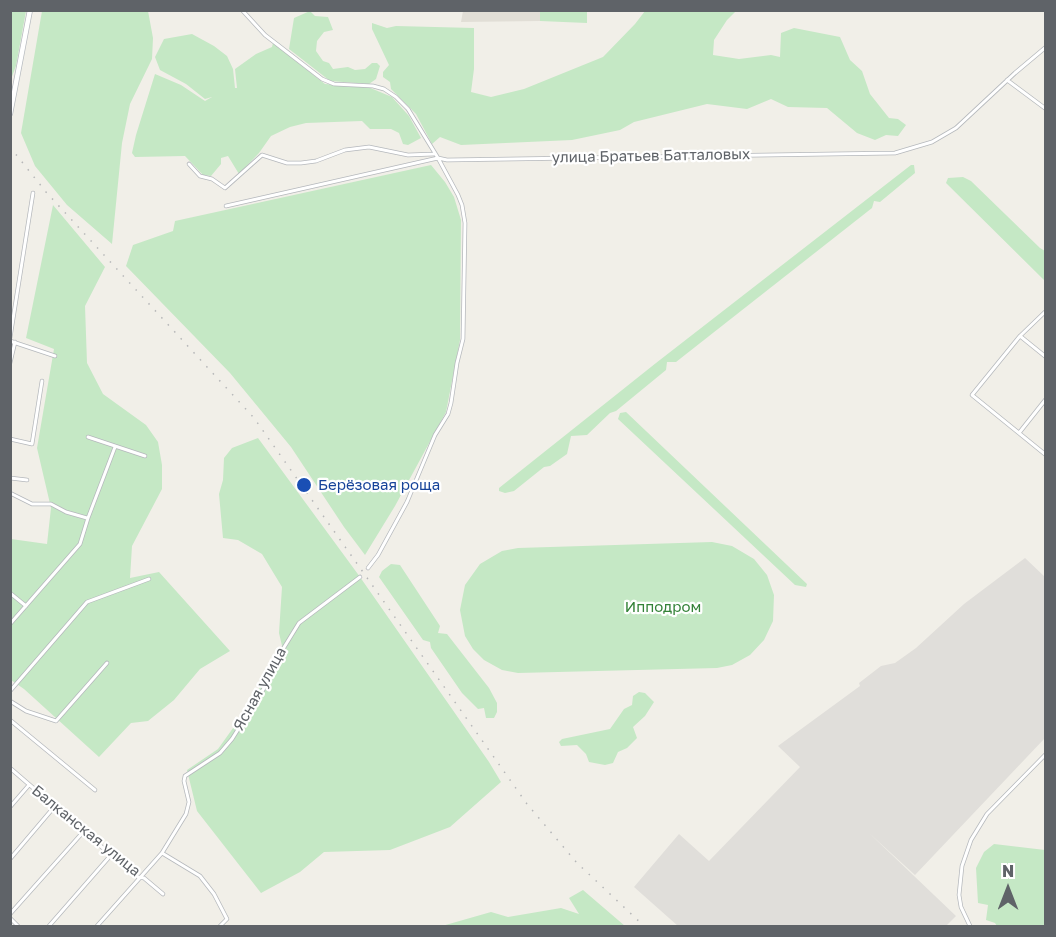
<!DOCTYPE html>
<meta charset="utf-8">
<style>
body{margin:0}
#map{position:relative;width:1056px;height:937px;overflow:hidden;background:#f1efe8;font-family:"Golos Text",sans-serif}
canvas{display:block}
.frame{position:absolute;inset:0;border:12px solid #5f6368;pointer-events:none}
.north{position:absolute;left:978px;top:859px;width:60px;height:60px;-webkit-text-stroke:4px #fff;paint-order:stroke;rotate:0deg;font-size:16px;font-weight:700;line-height:24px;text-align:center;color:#5f6368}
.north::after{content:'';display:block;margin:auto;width:21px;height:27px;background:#5f6368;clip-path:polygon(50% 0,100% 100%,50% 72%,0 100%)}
</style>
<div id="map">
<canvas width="1056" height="937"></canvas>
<div class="frame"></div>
<div class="north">N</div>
</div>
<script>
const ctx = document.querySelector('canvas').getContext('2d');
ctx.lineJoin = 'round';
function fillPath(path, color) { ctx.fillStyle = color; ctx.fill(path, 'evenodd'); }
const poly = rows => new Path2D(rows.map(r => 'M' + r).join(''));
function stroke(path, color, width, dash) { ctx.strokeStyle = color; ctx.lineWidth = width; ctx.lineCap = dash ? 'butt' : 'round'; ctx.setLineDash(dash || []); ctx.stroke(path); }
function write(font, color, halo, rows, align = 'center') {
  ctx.font = font + ' "Golos Text",sans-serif'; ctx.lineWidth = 4.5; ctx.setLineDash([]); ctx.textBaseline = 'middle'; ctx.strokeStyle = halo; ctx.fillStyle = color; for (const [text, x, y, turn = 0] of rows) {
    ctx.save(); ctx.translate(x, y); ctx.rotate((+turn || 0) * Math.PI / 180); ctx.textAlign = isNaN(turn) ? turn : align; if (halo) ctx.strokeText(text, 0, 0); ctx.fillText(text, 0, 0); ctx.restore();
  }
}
fillPath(poly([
 [1025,558,1045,577,1045,738,915,875,869,833,956,916,946,926,678,926,634,887,679,834,709,861,800,767,778,746,860,686,859,683,881,666,895,663,916,648,964,604]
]), '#e0deda');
fillPath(poly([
 [463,11,540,11,540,21,461,22]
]), '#e1ded6');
fillPath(poly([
 [11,11,26,11,16,66,11,79],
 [42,11,148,11,153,38,152,59,130,104,122,143,112,244,67,205,35,166,21,133],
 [310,11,315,16,328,17,333,30,324,32,317,41,316,51,323,61,329,63,333,69,348,67,355,70,365,69,372,63,377,63,380,66,376,79,369,84,330,81,289,49,294,18],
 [540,11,587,11,587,23,540,21],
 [645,11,736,11,727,20,714,40,713,55,739,59,771,55,780,57,781,33,794,28,840,37,850,60,862,71,870,94,889,118,898,119,906,125,898,136,886,135,875,140,857,133,827,108,788,107,771,99,747,109,707,104,634,122,620,130,572,140,461,145,440,137,432,144,416,114,391,89,390,82,383,77,383,72,389,65,372,29,372,23,387,28,396,26,474,28,474,69,471,92,491,97,524,89,603,57,635,24],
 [192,34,214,46,227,56,233,69,235,88,237,88,235,69,256,54,272,47,273,43,325,84,368,87,392,97,409,116,421,138,408,145,403,144,399,133,391,129,370,129,362,121,306,123,290,127,271,136,259,153,239,174,228,156,221,158,221,164,211,176,203,175,185,156,135,157,132,153,136,135,155,74,181,85,205,101,212,97,205,99,186,84,160,70,155,57,164,39],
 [431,165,445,182,454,197,461,220,460,340,446,412,395,506,365,555,344,527,291,447,230,373,126,266,133,245,173,231,175,221],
 [911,165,914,165,915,173,880,202,874,201,872,208,676,362,667,362,666,370,616,411,610,413,587,435,571,436,567,454,550,466,544,467,514,491,505,493,499,491,499,488,656,363],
 [963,177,971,181,1040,248,1045,251,1045,281,946,183,948,178],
 [53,205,105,267,85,306,87,363,103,394,146,425,158,442,162,465,162,489,132,546,130,578,159,572,230,651,200,669,174,700,148,721,131,723,99,757,24,689,11,680,11,539,47,544,51,508,37,448,54,349,26,338],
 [626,412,807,584,806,587,795,585,618,419,620,413],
 [258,438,360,577,489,762,501,782,450,827,390,850,324,852,300,872,261,893,197,811,187,770,218,749,246,710,283,650,279,633,282,587,262,554,238,540,223,538,219,494,223,480,224,458,232,448],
 [712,542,732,546,754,559,767,575,774,595,773,621,764,640,750,655,732,665,717,668,518,673,502,670,484,660,473,649,465,636,460,610,465,585,480,564,502,551,518,548],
 [391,564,400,565,440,626,438,633,447,634,489,688,497,703,497,712,494,718,486,718,484,708,478,709,462,693,431,648,430,642,423,640,379,577,382,571],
 [639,692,645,693,654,702,645,716,633,727,637,738,627,748,618,752,613,763,605,765,589,762,586,754,577,745,561,746,559,742,562,739,610,729,624,709,632,705,633,696],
 [994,844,1045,850,1045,926,997,926,995,923,986,920,988,905,978,903,976,868,984,852],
 [583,890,625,926,442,926,491,912,508,917,561,908,579,914,569,898]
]), '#c5e8c5');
const street = poly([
 [242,10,265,35,322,79,334,84,373,86,384,89,396,97,408,109,438,158,458,195,462,205,465,223,463,339,457,363,451,403,448,414,435,435,407,502,378,555,368,568],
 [1007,80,1046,109],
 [189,164,200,176,212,179,225,188,262,155,287,163,301,163,316,161,345,150,369,147,408,155,434,154],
 [226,206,438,158,447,160,895,153,932,142,956,128,1015,73,1046,47],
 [1046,311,1020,336,972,395,1046,455],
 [1020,336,1046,357],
 [10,338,33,193],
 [10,341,55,356],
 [10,363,15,342],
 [1019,433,1046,399],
 [88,437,145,456],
 [10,439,32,444,42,381],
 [10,478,27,480],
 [10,493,32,504,51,504,66,512,87,518],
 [10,593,26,606],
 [10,624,80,544,88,518,115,447],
 [10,691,87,602,149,579],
 [10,701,26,711,56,721,107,663],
 [10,720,95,790],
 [10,768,111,855,138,877,144,878,163,894],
 [10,807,29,785],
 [162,853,200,876,214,894,227,919,220,926],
 [10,859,55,806],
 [10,914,84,831],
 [10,918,18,926],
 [49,926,111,855],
 [97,926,162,853,186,814,189,802,184,781,185,776,220,753,232,739,266,685,275,662,299,623,360,577],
 [970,926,961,907,959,895,962,866,971,840,987,814,1046,754]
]);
const secondary = poly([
 [10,114,30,10]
]);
stroke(street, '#b5b8bc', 4.5);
stroke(secondary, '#b6babf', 6);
stroke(street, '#fff', 3);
stroke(secondary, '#fff', 4.5);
stroke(poly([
 [10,147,46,192,254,418,527,804,577,863,644,926]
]), '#b6b7b8', 1.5, [1.5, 8]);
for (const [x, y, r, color] of [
 [304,485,8,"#1a4fb4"]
]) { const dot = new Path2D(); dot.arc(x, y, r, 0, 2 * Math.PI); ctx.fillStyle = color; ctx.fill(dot); stroke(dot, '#fff', 2); }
write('15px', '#5f6368', '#fff', [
 ["улица Братьев Батталовых",651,156,-1],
 ["Ясная улица",260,689,-61],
 ["Балканская улица",86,831,39]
]);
write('15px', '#164399', '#fff', [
 ["Берёзовая роща",318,485]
], 'left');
write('15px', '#348238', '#fff', [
 ["Ипподром",663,607]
]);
</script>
